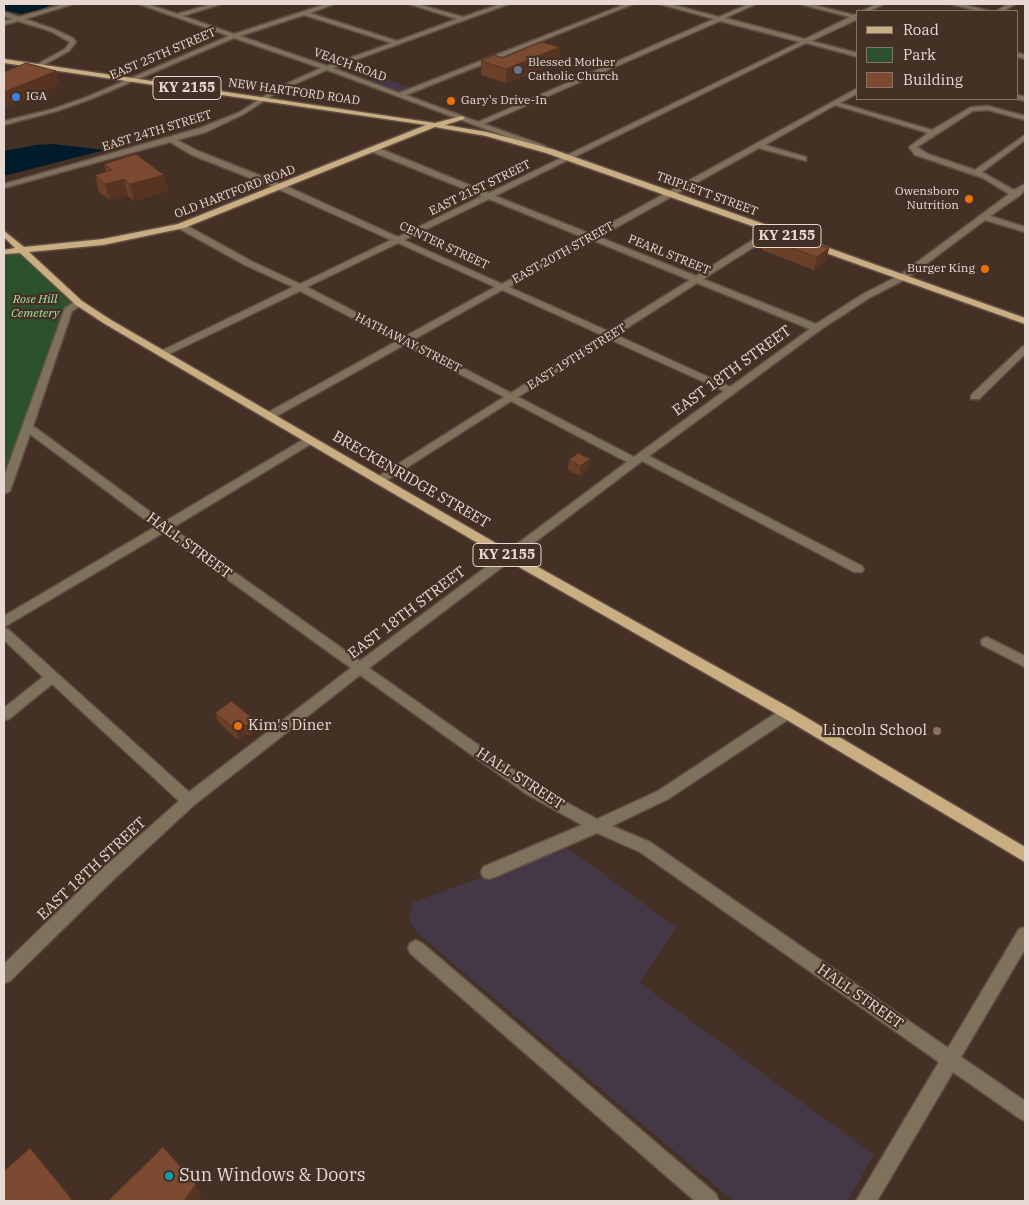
<!DOCTYPE html>
<style>
body{margin:0}
#map{position:relative;width:1029px;height:1205px;overflow:hidden;background:#453025;font-family:"IBM Plex Serif",serif}
canvas{display:block}
.frame{position:absolute;inset:0;border:5px solid #e7d9d2;pointer-events:none}
.legend{position:absolute;left:856px;top:10px;width:162px;height:90px;box-sizing:border-box;background:#453025;border:1px solid #86746a;margin:0;padding:6px 9px;list-style:none;font-size:15px;color:#e7d9d2}
.legend li{display:flex;align-items:center;gap:10px;height:25px}
.legend b{width:25px;border:1px solid #86746a}
</style>
<div id="map">
<canvas width="1029" height="1205"></canvas>
<div class="frame"></div>
<ul class="legend">
<li><b style="height:6px;background:#c9ae82"></b>Road</li>
<li><b style="height:14px;background:#2b522d"></b>Park</li>
<li><b style="height:14px;background:#7c4a30"></b>Building</li>
</ul>
</div>
<script>
const ctx = document.querySelector('canvas').getContext('2d');
ctx.lineJoin = 'round';
function fillPath(path, color) { ctx.fillStyle = color; ctx.fill(path, 'evenodd'); }
const poly = rows => new Path2D(rows.map(r => 'M' + r).join(''));
function stroke(path, color, width, dash) { ctx.strokeStyle = color; ctx.lineWidth = width; ctx.lineCap = dash ? 'butt' : 'round'; ctx.setLineDash(dash || []); ctx.stroke(path); }
function write(font, color, halo, rows, align = 'center') {
  ctx.font = font + ' "IBM Plex Serif",serif'; ctx.lineWidth = 4.5; ctx.setLineDash([]); ctx.textBaseline = 'middle'; ctx.strokeStyle = halo; ctx.fillStyle = color; for (const [text, x, y, turn = 0] of rows) {
    ctx.save(); ctx.translate(x, y); ctx.rotate((+turn || 0) * Math.PI / 180); ctx.textAlign = isNaN(turn) ? turn : align; if (halo) ctx.strokeText(text, 0, 0); ctx.fillText(text, 0, 0); ctx.restore();
  }
}
fillPath(poly([
 [380,77,411,88,399,92,369,81]
]), '#443847');
fillPath(poly([
 [566,847,676,927,640,983,874,1155,847,1201,733,1201,417,933,409,919,413,902]
]), '#453846');
fillPath(poly([
 [21,250,79,303,68,311,4,491,4,252]
]), '#2b522d');
fillPath(poly([
 [4,4,54,4,38,10,21,14,4,10],
 [53,144,105,150,4,176,4,151,36,145]
]), '#001c2a');
const minor = poly([
 [65,4,73,4,25,19,54,29,73,38,76,42,69,51,40,67,36,67,36,65,65,49,70,42,50,31,18,21,4,25,4,21,12,19,4,16,4,12,19,17,65,4],
 [139,4,147,4,177,14,213,4,221,4,183,16,234,34,326,4,334,4,310,13,397,41,457,19,409,4,417,4,463,17,501,4,509,4,333,68,399,93,626,4,633,4,406,95,478,122,714,19,660,4,669,4,719,17,749,4,756,4,725,18,805,39,850,17,800,4,809,4,854,15,858,13,858,19,811,41,858,53,858,57,806,43,495,196,591,234,856,89,858,88,858,93,840,103,932,130,971,107,988,106,1025,116,1025,120,988,110,973,111,917,147,928,154,975,170,1025,135,1025,140,982,172,1014,190,1025,184,1025,190,1019,196,990,216,1025,227,1025,232,985,220,906,279,869,298,820,330,649,456,862,566,864,569,862,572,854,572,642,461,369,668,538,787,597,819,658,791,782,709,787,708,792,709,794,713,792,717,668,799,612,826,650,842,948,1048,1019,929,1025,927,1025,949,961,1057,1025,1101,1025,1121,1019,1118,953,1072,877,1201,856,1201,939,1062,640,852,597,833,495,877,489,879,483,877,481,872,483,867,582,825,528,795,360,675,194,805,113,880,10,981,4,983,4,964,101,870,179,801,52,684,9,719,4,720,4,708,43,677,4,640,4,628,9,630,189,792,351,668,163,533,4,627,4,616,155,527,30,434,10,491,4,494,4,477,65,308,76,301,82,301,84,303,72,311,33,426,164,522,306,438,314,438,315,440,314,442,172,528,360,661,627,462,511,401,384,482,376,482,374,480,376,478,504,397,404,345,273,418,265,418,264,416,265,414,397,341,300,291,165,356,159,356,159,352,293,287,245,265,178,228,178,224,184,224,251,261,300,284,391,240,278,189,192,155,170,142,4,188,4,184,200,128,240,112,275,89,321,68,234,38,91,99,57,111,4,125,4,121,53,109,87,97,229,36,139,4],
 [304,15,392,43,327,66,240,36,304,15],
 [720,21,800,42,489,193,376,147,370,147,370,151,482,196,398,237,284,185,198,151,177,140,206,132,244,114,279,91,327,70,542,150,545,150,545,146,484,124,720,21],
 [835,105,928,133,909,147,915,155,983,178,1009,194,900,275,863,294,816,324,703,279,776,233,776,229,770,229,696,276,599,237,759,148,806,161,806,157,765,145,835,105],
 [489,199,585,238,502,284,404,240,489,199],
 [592,240,690,280,608,331,509,287,592,240],
 [398,243,495,287,404,337,307,287,398,243],
 [697,283,810,329,730,387,616,335,697,283],
 [502,290,602,335,511,393,411,341,502,290],
 [609,339,724,391,634,457,518,397,609,339],
 [877,4,884,4,869,11,862,11,877,4],
 [951,4,961,4,989,11,979,11,951,4],
 [1009,4,1016,4,1003,11,996,11,1009,4],
 [1018,53,1025,55,1025,59,1018,57,1018,53],
 [1018,95,1025,97,1025,101,1017,99,1018,95],
 [1025,346,1025,354,979,399,971,399,971,395,1022,347,1025,346],
 [987,637,1025,656,1025,667,982,645,981,642,982,639,987,637],
 [416,940,422,943,716,1194,719,1201,695,1201,410,953,408,948,410,943,416,940]
]);
const major = poly([
 [4,59,435,123,462,116,465,118,464,119,445,125,487,132,552,149,792,234,792,238,786,238,546,153,486,136,435,127,184,228,103,245,29,252,82,301,111,320,513,553,792,709,1025,847,1025,862,782,717,505,559,105,324,76,305,20,253,4,254,4,250,15,248,4,237,4,231,24,247,103,239,178,224,426,125,4,63,4,59],
 [809,243,815,243,1025,318,1025,324,809,247,809,243]
]);
stroke(minor, '#624e44', 3);
stroke(major, '#624e44', 3);
fillPath(minor, '#7f725d');
fillPath(major, '#c9ae82');
fillPath(poly([
 [503,58,560,62,506,83,481,75,481,61],
 [104,164,164,175,168,191,134,201,128,196,110,200,99,192,95,175,106,172],
 [764,238,829,248,826,261,814,270,762,250],
 [590,459,589,469,580,476,568,470,569,460],
 [215,713,257,730,249,736,246,734,238,740,218,722]
]), '#6b4029');
fillPath(poly([
 [560,47,560,62,506,83,506,69],
 [56,71,60,85,4,108,4,92],
 [164,175,168,191,134,201,130,184],
 [124,179,128,196,110,200,105,184],
 [829,248,826,261,814,270,817,257],
 [590,459,589,469,580,476,580,466],
 [255,720,257,730,249,736,246,726],
 [244,724,246,734,238,740,236,730],
 [30,1148,40,1159,74,1201,73,1201],
 [196,1184,202,1194,198,1201,184,1201]
]), '#573422');
const building = poly([
 [541,42,560,47,506,69,481,61,494,55,503,58,541,42],
 [26,63,56,71,4,92,4,72,26,63],
 [136,154,164,175,130,184,124,179,105,184,95,175,112,170,104,164,136,154],
 [776,230,829,248,817,257,764,238,776,230],
 [578,453,590,459,580,466,569,460,578,453],
 [231,701,255,720,246,726,244,724,236,730,215,713,231,701],
 [163,1147,196,1184,184,1201,108,1201,163,1147],
 [30,1148,73,1201,4,1201,4,1171,30,1148]
]);
fillPath(building, '#7c4a30');
stroke(building, '#573422', 1);
for (const [x, y, r, color] of [
 [518,70,5,"#6b7280"],
 [16,97,5,"#3f7fe0"],
 [451,101,5,"#e8710a"],
 [969,199,5,"#e8710a"],
 [985,269,5,"#e8710a"],
 [238,726,5,"#e8710a"],
 [937,731,5,"#8d6e63"],
 [169,1176,5,"#0f9aa8"]
]) { const dot = new Path2D(); dot.arc(x, y, r, 0, 2 * Math.PI); ctx.fillStyle = color; ctx.fill(dot); stroke(dot, '#453025', 2); }
write('12px', '#e7d9d2', '#453025', [
 ["EAST 25TH STREET",163,54,-23],
 ["VEACH ROAD",350,65,20],
 ["NEW HARTFORD ROAD",294,92,8],
 ["EAST 24TH STREET",157,131,-17],
 ["EAST 21ST STREET",480,188,-26],
 ["OLD HARTFORD ROAD",235,192,-21],
 ["TRIPLETT STREET",707,194,20],
 ["CENTER STREET",444,246,25],
 ["EAST 20TH STREET",563,253,-29],
 ["PEARL STREET",669,255,22],
 ["HATHAWAY STREET",408,343,27],
 ["EAST 19TH STREET",577,357,-32]
]);
write('12px', '#e7d9d2', '#453025', [
 ["Blessed Mother",528,63],
 ["Catholic Church",528,77],
 ["IGA",26,97],
 ["Gary's Drive-In",461,101],
 ["Owensboro",959,192,"right"],
 ["Nutrition",959,206,"right"],
 ["Burger King",975,269,"right"]
], 'left');
write('italic 12px', '#a0e1a2', '#453025', [
 ["Rose Hill",35,300],
 ["Cemetery",35,314]
]);
for (const [x, y, w] of [
 [187,88,68],
 [787,236,68],
 [507,555,68]
]) { const box = new Path2D(); box.roundRect(x - w / 2, y - 11.5, w, 23, 4); ctx.fillStyle = '#453025'; ctx.fill(box); stroke(box, '#e7d9d2', 1); }
write('bold 14px', '#e7d9d2', null, [
 ["KY 2155",187,88],
 ["KY 2155",787,236],
 ["KY 2155",507,555]
]);
write('15px', '#e7d9d2', '#453025', [
 ["EAST 18TH STREET",732,371,-36],
 ["BRECKENRIDGE STREET",411,480,30],
 ["HALL STREET",189,546,36],
 ["EAST 18TH STREET",407,613,-37],
 ["HALL STREET",520,779,33],
 ["EAST 18TH STREET",92,869,-43],
 ["HALL STREET",860,997,35]
]);
write('15px', '#e7d9d2', '#453025', [
 ["Kim's Diner",248,726],
 ["Lincoln School",927,731,"right"]
], 'left');
write('18px', '#e7d9d2', '#453025', [
 ["Sun Windows & Doors",179,1176]
], 'left');
</script>
